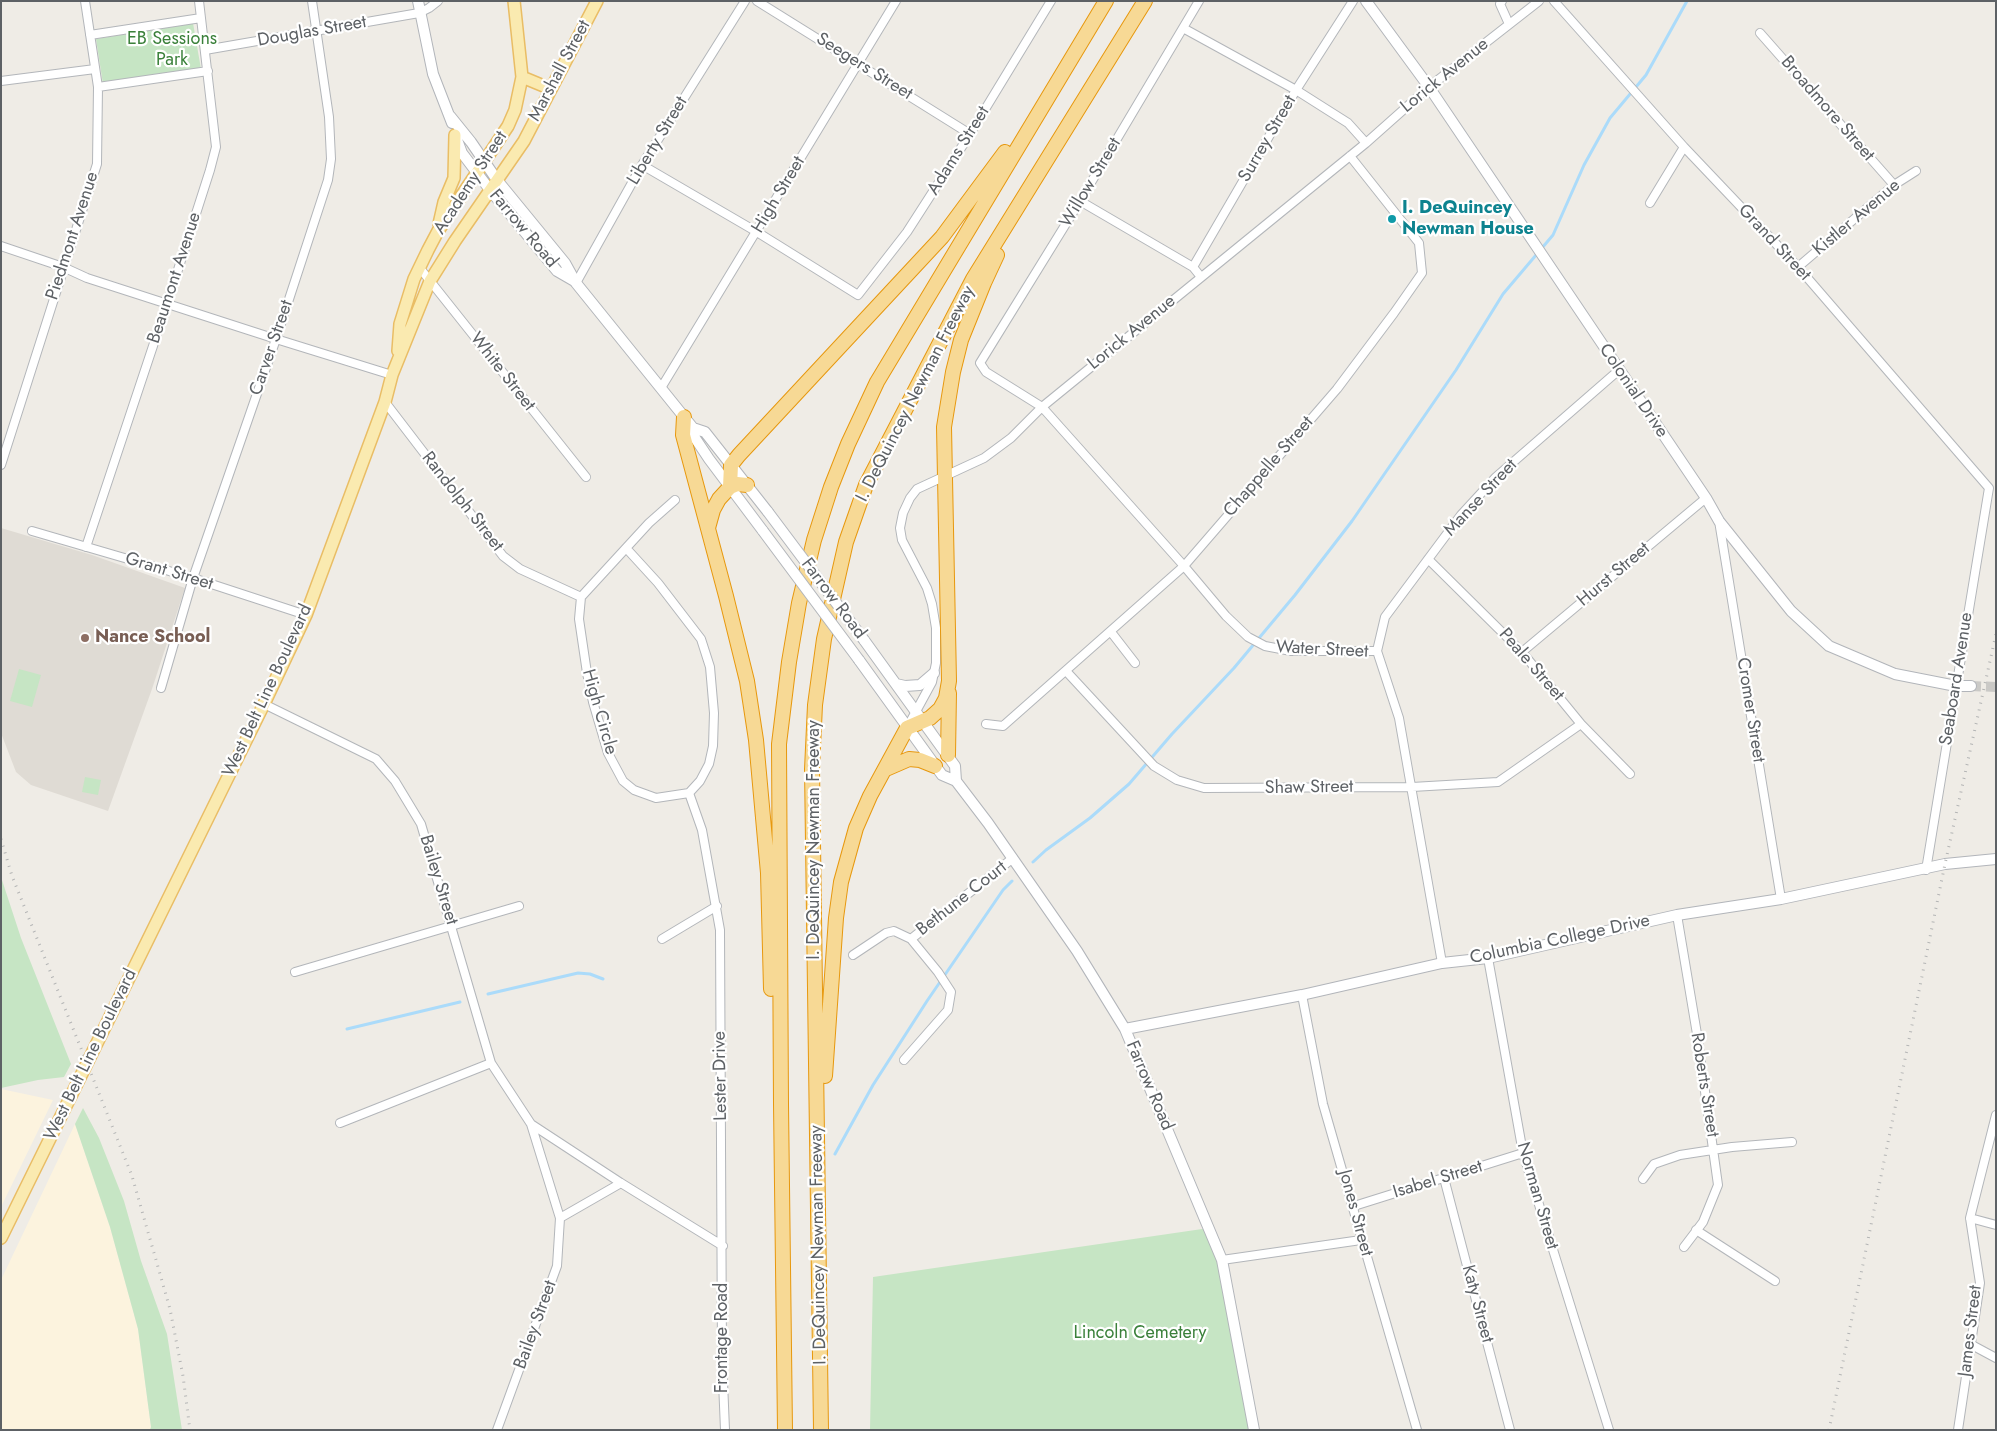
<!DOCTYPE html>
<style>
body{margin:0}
#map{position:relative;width:1997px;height:1431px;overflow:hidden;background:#efece6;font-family:Jost,sans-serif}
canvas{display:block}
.frame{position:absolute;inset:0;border:2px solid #5d6165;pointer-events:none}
</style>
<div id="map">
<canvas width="1997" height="1431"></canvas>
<div class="frame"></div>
</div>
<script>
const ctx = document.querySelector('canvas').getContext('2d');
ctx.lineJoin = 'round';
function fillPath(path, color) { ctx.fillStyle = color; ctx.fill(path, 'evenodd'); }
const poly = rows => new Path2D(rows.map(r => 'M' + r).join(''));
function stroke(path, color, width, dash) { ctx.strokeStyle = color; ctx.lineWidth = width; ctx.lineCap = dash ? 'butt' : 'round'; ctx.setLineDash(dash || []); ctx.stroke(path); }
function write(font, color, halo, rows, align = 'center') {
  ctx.font = font + ' Jost,sans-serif'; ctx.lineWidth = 4.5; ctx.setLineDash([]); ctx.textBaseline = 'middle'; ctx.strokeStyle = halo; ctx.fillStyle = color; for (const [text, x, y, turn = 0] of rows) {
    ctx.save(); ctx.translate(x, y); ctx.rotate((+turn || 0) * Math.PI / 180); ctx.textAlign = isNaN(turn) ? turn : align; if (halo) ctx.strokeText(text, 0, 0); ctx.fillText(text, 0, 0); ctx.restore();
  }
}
fillPath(poly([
 [1,1089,53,1100,1,1207],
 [75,1124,110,1227,138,1329,151,1427,150,1430,1,1430,1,1280]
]), '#fcf3de');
fillPath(poly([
 [1,528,92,555,185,588,152,689,108,811,31,785,16,772,1,733]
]), '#dfdbd4');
fillPath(poly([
 [193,23,201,69,103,84,96,39],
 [19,669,41,675,32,707,10,701],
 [85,777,101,780,98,795,82,792],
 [1,877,21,938,71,1064,64,1077,38,1080,1,1088],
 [83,1108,99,1138,124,1201,141,1261,167,1334,182,1430,150,1430,151,1427,138,1329,110,1227,75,1124],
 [1209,1228,1222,1260,1254,1430,870,1430,873,1277]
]), '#c6e5c4');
stroke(poly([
 [1033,862,1046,850,1090,818,1129,784,1172,734,1234,668,1295,595,1352,521,1456,370,1503,294,1553,235,1584,165,1610,118,1646,75,1687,1],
 [488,994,578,973,590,974,603,979],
 [347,1029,460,1002],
 [835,1154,873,1085,927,1001,1003,890,1012,881]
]), '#abdbfa', 3);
stroke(poly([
 [1971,686,1996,687]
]), '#cac9c6', 10, [10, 5]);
const street = poly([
 [757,1,970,134],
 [1199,1,1080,201,980,363,986,372,1042,407,1184,566,1226,616,1248,637,1265,646,1291,651,1377,651],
 [1502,1,1500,4,1509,24],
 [1554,1,1684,147,1798,267,1989,488,1926,870],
 [1183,28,1296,90,1348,123,1366,143],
 [1760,33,1894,185],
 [90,35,201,18],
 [205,50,419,13,429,8,438,1],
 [1,81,95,69],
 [98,87,208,71],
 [642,165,757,232,858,295,907,232,970,134,1051,1],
 [1080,201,1193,267],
 [1650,203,1684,147],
 [1,246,63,267,87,278,276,339,392,375],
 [419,267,586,477],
 [1798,267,1894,185,1916,171],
 [1201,277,1193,267,1296,90,1353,1],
 [576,283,642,165,745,1],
 [661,388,896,1],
 [385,402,503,556,520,569,581,597],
 [1,465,97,164,98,87,85,1],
 [1719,521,1781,899],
 [32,531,193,578,306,615],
 [86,547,167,304,210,170,216,147,199,1],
 [626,548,658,583,701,639,710,667,714,713,713,746,709,764,700,781,689,793,656,798,634,790,623,781,608,753,593,702,587,673,579,619,581,597,649,523,675,500],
 [1428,559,1522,652,1581,724,1630,774],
 [1111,632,1135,663],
 [1377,651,1385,617,1461,515,1496,477,1619,370],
 [1377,651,1399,718,1442,963],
 [1522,652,1706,498],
 [1066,671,1154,766,1177,780,1204,788,1412,787,1498,782,1581,724],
 [161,688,193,578,276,339,328,180,331,159,329,117,312,1],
 [264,704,376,759,395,781,421,824,491,1063,531,1124,621,1183,723,1246],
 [986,724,1003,726,1184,566,1337,389,1394,313,1422,273,1419,243,1350,156],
 [908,726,932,682,936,663,936,628,932,604,927,588,902,540,900,528,903,513,910,498,917,489,984,458,1011,438,1042,407,1366,143,1429,87,1539,1],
 [689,793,702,830,720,930,722,1357,725,1430],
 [1677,915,1697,1034,1718,1185,1703,1222,1684,1247],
 [662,939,717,906],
 [853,955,886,933,894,931,911,939,1013,858],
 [1488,958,1523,1153,1609,1430],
 [295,972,519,906],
 [1302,995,1323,1104,1417,1430],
 [904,1060,948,1010,951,992,938,972,911,939],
 [340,1123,491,1063],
 [1444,1178,1510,1430],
 [1643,1179,1654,1164,1680,1155,1732,1147,1792,1142],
 [1354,1206,1523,1153],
 [560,1218,621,1183],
 [1970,1218,1996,1225],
 [1696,1230,1775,1281],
 [1222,1260,1361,1240],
 [1970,1344,1996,1358],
 [497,1430,557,1266,560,1218,531,1124],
 [1958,1430,1980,1283,1970,1218,1996,1115]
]);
const secondary = poly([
 [418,1,433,74,452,123],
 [1366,1,1429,87,1706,498,1719,521,1791,611,1829,646,1895,674,1956,686,1971,686],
 [450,116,471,142,497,180,565,263,576,283,693,428,705,432,768,512],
 [456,137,462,153,490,190,557,271,576,282],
 [693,428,695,438,709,459,763,531],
 [864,640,955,766,956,781],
 [859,660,942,775,956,781,988,823,1077,951,1125,1029,1222,1260,1254,1430],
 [896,684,905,686,920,685,934,673],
 [1125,1029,1302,995,1442,963,1488,958,1677,915,1781,899,1945,864,1996,859]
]);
const primary = poly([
 [522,77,551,89],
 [439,224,444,202,454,178,455,135],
 [398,351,400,324,414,279,428,250,438,231,508,126,515,110,522,77,514,1],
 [1,1238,264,704,306,615,385,402,392,375,430,281,455,241,524,141,597,1]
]);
const highway = poly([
 [684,417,683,435,726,596,747,681,756,740,768,873,771,989],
 [730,487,731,465,739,455,942,237,1005,152],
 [708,528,713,510,719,499,730,487,737,484,747,485],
 [948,755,949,693],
 [886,769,909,759,920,760,935,766],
 [825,1076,836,918,841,882,856,828,870,796,907,728,930,718,940,709,946,698,949,681,944,427,953,372,961,340,984,283,997,255],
 [785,1430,781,1104,779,744,789,662,799,603,814,540,831,487,848,444,877,382,1106,1],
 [821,1430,812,769,815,705,824,639,846,542,866,485,973,279,1145,1]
]);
stroke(street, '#b3b6ba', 10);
stroke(secondary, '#b2b5ba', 12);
stroke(primary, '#e9bd65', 14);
stroke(highway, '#e7980e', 16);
stroke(street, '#fff', 8);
stroke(secondary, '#fff', 10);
stroke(primary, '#faeab0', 11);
stroke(highway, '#f7d995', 14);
stroke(poly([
 [1,839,12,876,132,1176,170,1309,183,1376,190,1430],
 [1829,1430,1945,864,1996,634]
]), '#b4b5b5', 3, [1, 6]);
const secondaryBridge = poly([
 [768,512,864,640],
 [763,531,859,660]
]);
stroke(secondaryBridge, '#b2b5ba', 12, []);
stroke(secondaryBridge, '#fff', 10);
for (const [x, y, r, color] of [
 [1392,219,5,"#0f9aa8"],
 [85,638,5,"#8d6e63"]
]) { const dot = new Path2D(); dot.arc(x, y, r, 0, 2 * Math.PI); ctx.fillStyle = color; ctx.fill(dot); stroke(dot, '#fff', 2); }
write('18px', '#5d6165', '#fff', [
 ["Douglas Street",312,32,-10],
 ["Seegers Street",864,67,32],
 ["Marshall Street",560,71,-62],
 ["Lorick Avenue",1445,76,-39],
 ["Broadmore Street",1827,109,49],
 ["Surrey Street",1268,139,-60],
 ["Liberty Street",658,141,-59],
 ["Adams Street",959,151,-58],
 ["Academy Street",471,183,-57],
 ["Willow Street",1091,183,-59],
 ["High Street",779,195,-59],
 ["Kistler Avenue",1857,218,-40],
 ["Farrow Road",523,229,50],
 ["Piedmont Avenue",73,236,-72],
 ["Grand Street",1774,243,47],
 ["Beaumont Avenue",175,278,-72],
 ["Lorick Avenue",1132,333,-39],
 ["Carver Street",272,348,-71],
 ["White Street",502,372,52],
 ["Colonial Drive",1633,391,56],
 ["I. DeQuincey Newman Freeway",916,394,-63],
 ["Chappelle Street",1269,467,-49],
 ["Manse Street",1481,498,-47],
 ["Randolph Street",462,502,52],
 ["Grant Street",169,572,17],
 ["Hurst Street",1614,575,-40],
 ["Farrow Road",833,599,53],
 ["Water Street",1322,650,3],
 ["Peale Street",1531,665,49],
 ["Seaboard Avenue",1957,679,-81],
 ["West Belt Line Boulevard",268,691,-65],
 ["Cromer Street",1750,710,81],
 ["High Circle",599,712,74],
 ["Shaw Street",1309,788,-1],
 ["I. DeQuincey Newman Freeway",815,840,-90],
 ["Bailey Street",438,880,73],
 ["Bethune Court",962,899,-38],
 ["Columbia College Drive",1560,940,-12],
 ["West Belt Line Boulevard",91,1055,-64],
 ["Lester Drive",721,1076,-91],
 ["Roberts Street",1704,1085,81],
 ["Farrow Road",1149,1086,67],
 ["Isabel Street",1438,1180,-17],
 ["Norman Street",1537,1196,74],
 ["Jones Street",1355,1213,75],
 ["I. DeQuincey Newman Freeway",819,1245,-91],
 ["Katy Street",1477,1304,75],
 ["Bailey Street",536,1325,-70],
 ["James Street",1971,1331,-83],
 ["Frontage Road",723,1338,-90]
]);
write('18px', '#3a803a', '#fff', [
 ["EB Sessions",172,40],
 ["Park",172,61],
 ["Lincoln Cemetery",1140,1334]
]);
write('bold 18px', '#0d838f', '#fff', [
 ["I. DeQuincey",1402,209],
 ["Newman House",1402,230]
], 'left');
write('bold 18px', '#785e54', '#fff', [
 ["Nance School",95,638]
], 'left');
</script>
